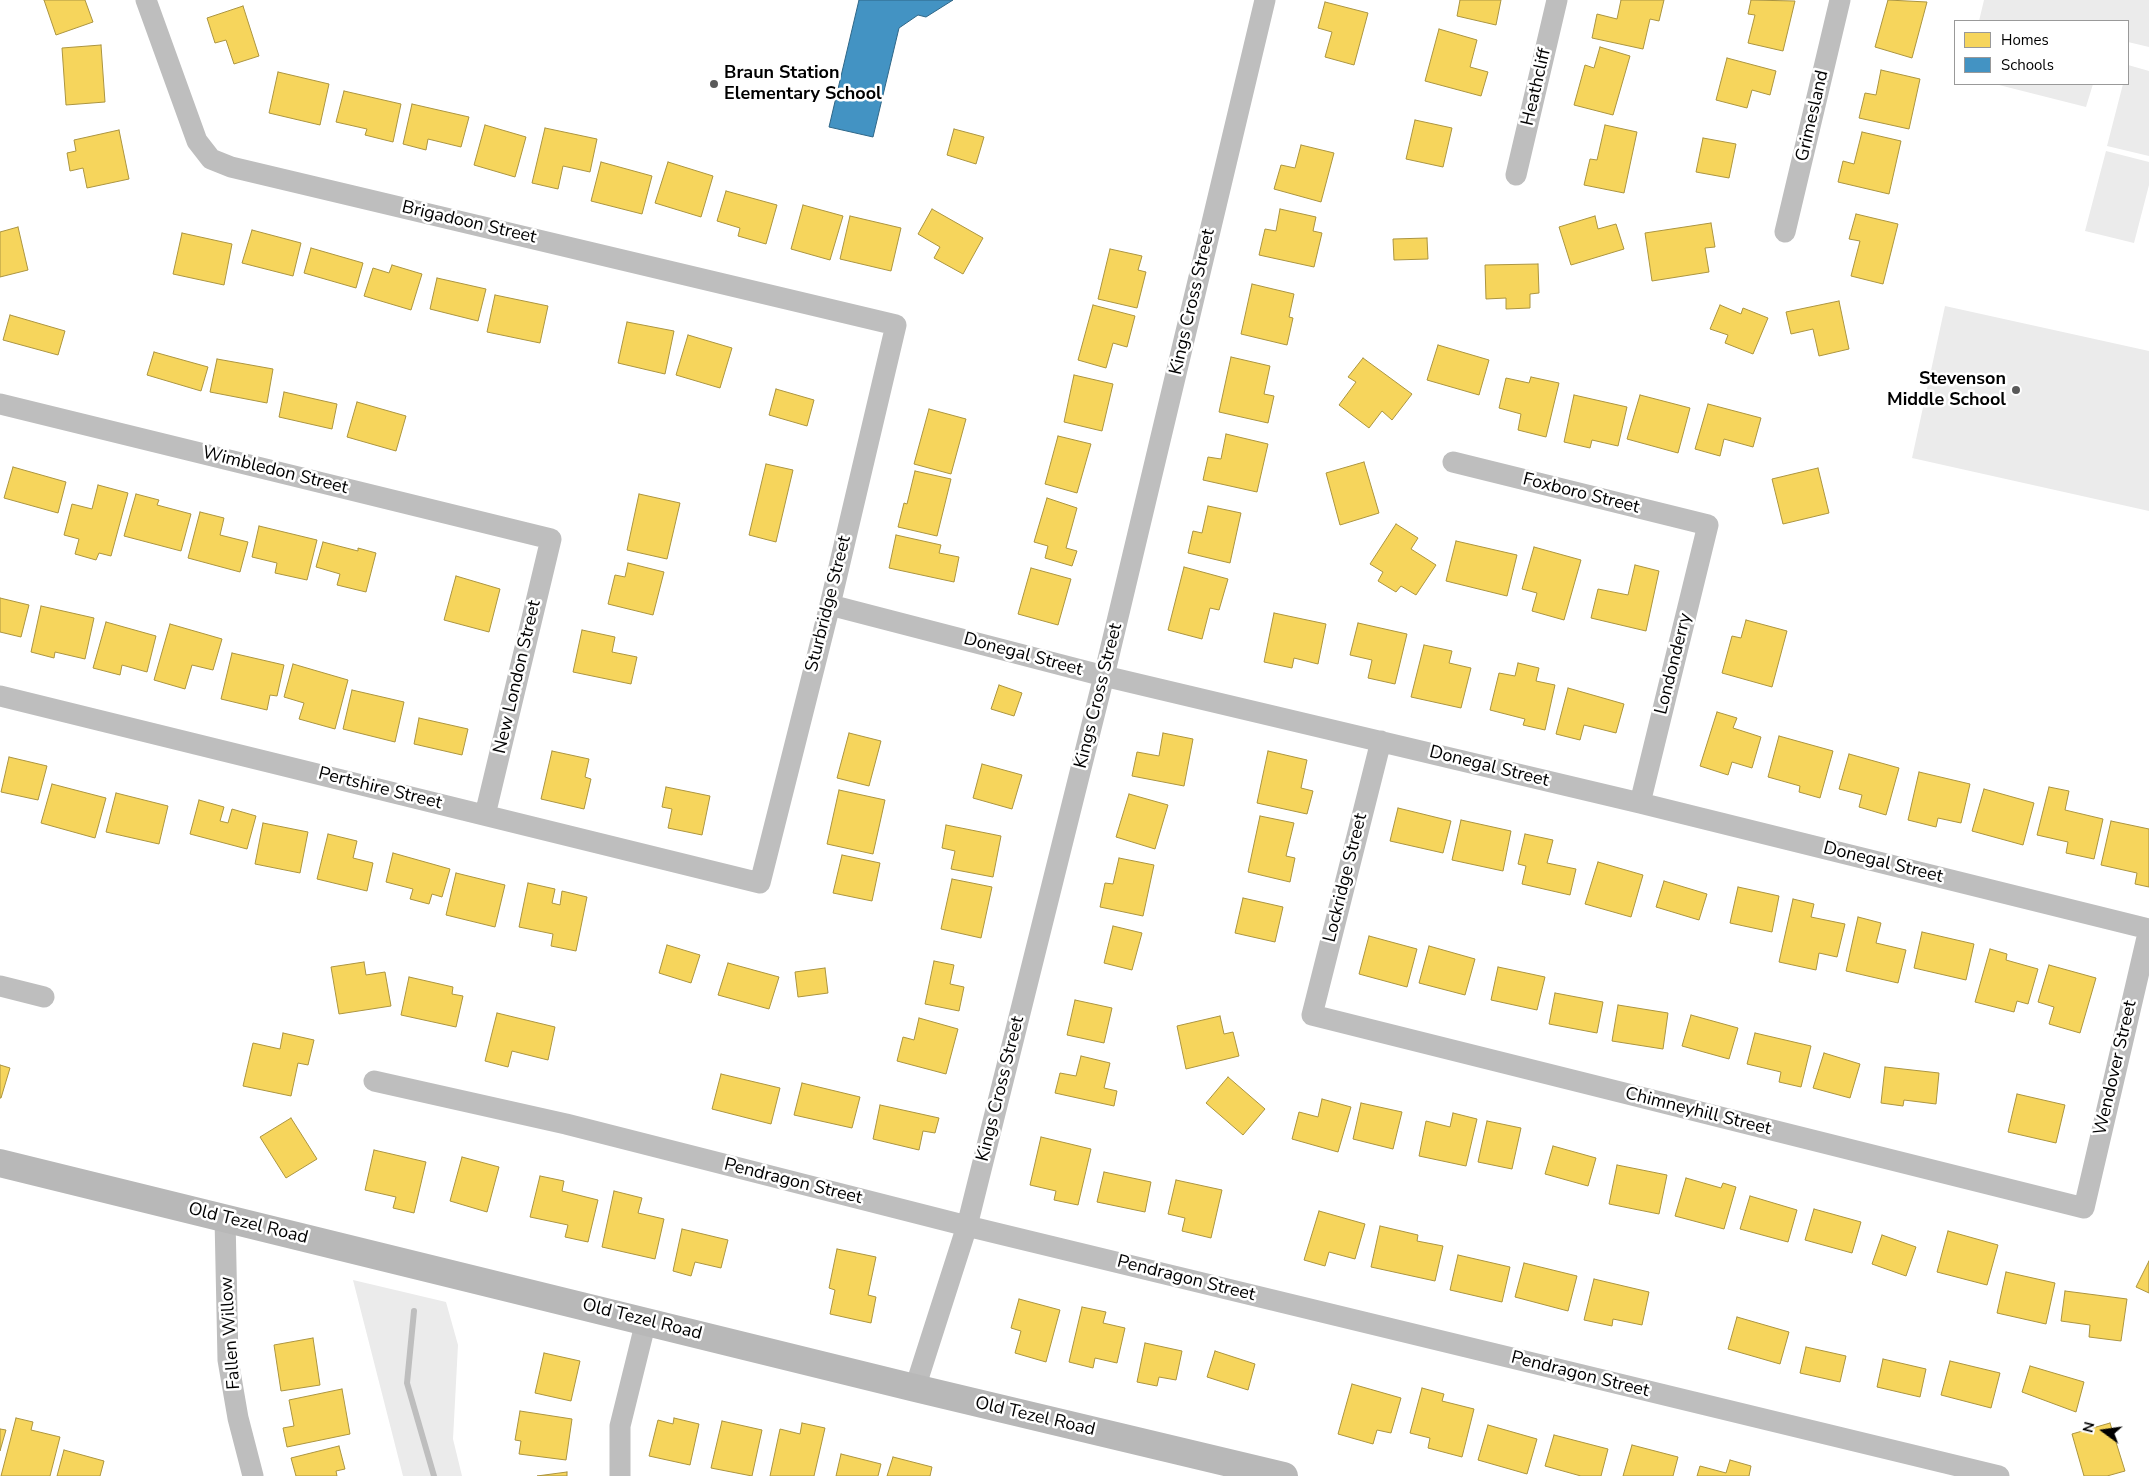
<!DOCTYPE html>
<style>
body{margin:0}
#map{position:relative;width:2149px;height:1476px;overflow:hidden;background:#fff;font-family:"Nunito Sans",sans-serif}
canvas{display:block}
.legend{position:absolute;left:1954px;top:20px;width:175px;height:65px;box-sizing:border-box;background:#fff;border:1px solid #999;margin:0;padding:6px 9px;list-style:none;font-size:15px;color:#000}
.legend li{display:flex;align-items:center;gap:10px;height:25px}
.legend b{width:25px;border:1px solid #999}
.north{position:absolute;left:2079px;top:1406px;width:50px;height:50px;-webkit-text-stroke:4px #fff;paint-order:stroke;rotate:284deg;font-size:14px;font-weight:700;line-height:20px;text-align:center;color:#000}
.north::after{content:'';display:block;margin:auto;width:18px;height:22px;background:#000;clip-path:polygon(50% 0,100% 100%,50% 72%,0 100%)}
</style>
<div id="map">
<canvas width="2149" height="1476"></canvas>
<ul class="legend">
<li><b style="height:14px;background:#f6d55c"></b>Homes</li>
<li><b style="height:14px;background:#4393c3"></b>Schools</li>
</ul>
<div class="north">N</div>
</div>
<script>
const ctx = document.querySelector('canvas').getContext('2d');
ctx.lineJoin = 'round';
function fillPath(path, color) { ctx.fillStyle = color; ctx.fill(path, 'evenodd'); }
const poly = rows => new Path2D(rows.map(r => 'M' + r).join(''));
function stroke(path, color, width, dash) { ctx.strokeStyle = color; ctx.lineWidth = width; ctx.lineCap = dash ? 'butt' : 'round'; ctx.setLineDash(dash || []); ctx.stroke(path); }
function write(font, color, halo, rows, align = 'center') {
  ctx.font = font + ' "Nunito Sans",sans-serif'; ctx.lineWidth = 5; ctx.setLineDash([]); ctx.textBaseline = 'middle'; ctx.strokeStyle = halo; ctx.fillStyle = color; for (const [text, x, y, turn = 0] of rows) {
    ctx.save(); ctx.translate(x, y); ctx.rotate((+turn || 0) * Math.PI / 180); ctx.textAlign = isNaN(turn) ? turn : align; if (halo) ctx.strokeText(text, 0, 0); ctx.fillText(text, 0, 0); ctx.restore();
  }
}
fillPath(poly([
 [1984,0,2149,0,2149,47,2128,42,2128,21,1979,21],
 [2128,65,2149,71,2149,156,2107,146,2123,84,2128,84],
 [1995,84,2093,84,2086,107],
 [2106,151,2149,162,2149,185,2134,243,2085,231],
 [1945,306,2149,351,2149,511,1912,458],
 [353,1280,446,1302,458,1345,453,1439,462,1476,403,1476]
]), '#ebebeb');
const homes = poly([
 [44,0,85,0,93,22,56,35,44,0],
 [1460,0,1501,0,1496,25,1457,16,1460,0],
 [1621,0,1664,0,1659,21,1650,19,1643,49,1592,38,1597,14,1617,19,1621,0],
 [1751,0,1795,1,1783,51,1748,43,1755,15,1748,14,1751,0],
 [1888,0,1927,2,1912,58,1875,47,1888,0],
 [1325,2,1368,13,1354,65,1325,57,1332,32,1318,28,1325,2],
 [243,6,259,56,234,64,226,40,215,43,207,18,243,6],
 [1439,29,1477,40,1470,67,1488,72,1481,96,1425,81,1439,29],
 [101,45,105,102,66,105,62,48,101,45],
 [1600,47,1630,56,1613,115,1574,105,1585,65,1594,68,1600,47],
 [1727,58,1776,71,1770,95,1752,90,1747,108,1716,100,1727,58],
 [1881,70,1920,79,1909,129,1859,118,1865,93,1876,95,1881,70],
 [278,72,329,84,320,125,269,113,278,72],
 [344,91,401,104,393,142,365,135,367,129,336,122,344,91],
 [412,104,469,117,461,147,428,139,426,150,403,144,412,104],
 [1415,120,1452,128,1443,167,1406,159,1415,120],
 [485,125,526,137,515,177,474,165,485,125],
 [1605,125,1637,132,1624,193,1584,185,1590,159,1597,160,1605,125],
 [545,128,597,139,590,172,563,166,558,189,532,183,545,128],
 [954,129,984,137,976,164,947,155,954,129],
 [119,130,129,179,87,188,83,168,70,171,67,153,76,151,74,140,119,130],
 [1862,132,1901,141,1889,194,1838,182,1843,161,1854,164,1862,132],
 [1703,138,1736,144,1729,178,1696,172,1703,138],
 [1301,145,1334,153,1321,202,1274,189,1281,165,1295,168,1301,145],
 [601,162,652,176,642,214,591,201,601,162],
 [668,162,713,176,701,217,655,203,668,162],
 [726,191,777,205,766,244,738,236,740,228,717,221,726,191],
 [803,205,843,216,830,260,791,249,803,205],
 [932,209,983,238,963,274,934,258,940,247,918,234,932,209],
 [1280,209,1316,217,1313,231,1322,233,1314,267,1259,255,1265,229,1276,231,1280,209],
 [1856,214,1898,224,1883,284,1851,276,1860,241,1849,239,1856,214],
 [850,216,901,228,891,271,840,259,850,216],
 [1595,216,1598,229,1616,224,1624,249,1571,265,1559,227,1595,216],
 [1711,223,1715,247,1705,248,1709,272,1652,281,1645,233,1711,223],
 [18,227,28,270,0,277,0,232,18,227],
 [252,230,301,243,293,276,242,263,252,230],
 [182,233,232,244,224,285,173,274,182,233],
 [1427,238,1428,259,1394,260,1393,239,1427,238],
 [311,248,363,263,356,288,304,273,311,248],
 [1110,249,1142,256,1138,270,1146,272,1137,308,1098,299,1110,249],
 [1538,264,1539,293,1530,294,1530,308,1506,309,1506,298,1486,299,1485,265,1538,264],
 [392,265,422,274,411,310,364,296,373,268,389,273,392,265],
 [437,278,486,289,478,321,430,309,437,278],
 [1252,284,1294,294,1289,317,1293,318,1287,345,1241,334,1252,284],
 [495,295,548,306,540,343,487,332,495,295],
 [1839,301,1849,349,1819,356,1813,329,1791,334,1786,312,1839,301],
 [1093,305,1135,316,1127,347,1113,343,1106,368,1078,360,1093,305],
 [1720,305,1741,314,1743,308,1768,318,1753,354,1725,343,1728,335,1710,329,1720,305],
 [10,315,65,331,58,355,3,340,10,315],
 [627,322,674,331,665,374,618,363,627,322],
 [688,335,732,348,720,388,676,375,688,335],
 [1438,345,1489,360,1479,395,1427,380,1438,345],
 [154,352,208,367,201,391,147,375,154,352],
 [1231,357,1270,366,1264,394,1274,396,1268,423,1219,412,1231,357],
 [1363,358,1412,394,1392,420,1382,411,1369,428,1339,405,1356,382,1348,377,1363,358],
 [217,359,273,369,267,403,210,392,217,359],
 [1074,375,1113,384,1102,431,1064,422,1074,375],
 [1531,377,1559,383,1546,437,1518,430,1521,414,1499,408,1506,378,1529,383,1531,377],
 [776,389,814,400,807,426,769,415,776,389],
 [284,392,337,404,332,429,279,417,284,392],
 [1574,395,1627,407,1618,446,1592,440,1590,448,1564,442,1574,395],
 [1640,395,1690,408,1678,453,1627,439,1640,395],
 [357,402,406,416,396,451,347,437,357,402],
 [1708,404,1761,418,1753,447,1724,439,1720,456,1695,449,1708,404],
 [929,409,966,419,951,474,914,464,929,409],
 [1226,434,1268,444,1257,492,1203,480,1208,457,1221,459,1226,434],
 [1058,436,1091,444,1077,493,1045,484,1058,436],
 [1364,462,1379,513,1340,525,1326,473,1364,462],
 [766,464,793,470,776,542,749,535,766,464],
 [13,467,66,482,58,513,4,498,13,467],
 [1818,468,1829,513,1783,524,1772,479,1818,468],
 [915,471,951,479,937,536,898,527,904,503,907,504,915,471],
 [98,485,128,493,111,556,99,553,96,560,75,554,79,539,64,535,72,504,92,509,98,485],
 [136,494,159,500,157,505,191,514,181,551,124,536,136,494],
 [639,494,680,503,667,559,627,550,639,494],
 [1047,498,1077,508,1066,548,1077,551,1072,566,1045,558,1048,546,1034,542,1047,498],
 [1208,506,1241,513,1230,563,1188,553,1193,531,1202,533,1208,506],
 [200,512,224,518,220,535,248,542,240,572,188,558,200,512],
 [1396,524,1418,538,1411,549,1436,565,1416,595,1401,586,1396,592,1378,581,1383,572,1370,564,1396,524],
 [259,526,317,540,307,580,275,573,277,563,252,557,259,526],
 [896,535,941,545,939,553,959,557,954,582,889,568,896,535],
 [1456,541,1517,555,1507,596,1446,581,1456,541],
 [323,542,358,551,358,548,376,553,366,592,337,585,340,574,316,567,323,542],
 [1534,547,1581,560,1564,620,1532,611,1537,593,1522,589,1534,547],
 [628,563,664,572,653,615,608,604,615,575,625,577,628,563],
 [1635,565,1659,571,1646,631,1591,618,1598,589,1628,595,1635,565],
 [1184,567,1228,579,1219,610,1210,608,1202,639,1168,630,1184,567],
 [1031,568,1071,579,1058,625,1018,614,1031,568],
 [456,576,500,589,489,632,444,620,456,576],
 [0,598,29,605,21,637,0,632,0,598],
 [41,606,94,618,85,659,55,652,54,658,31,652,41,606],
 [1274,613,1326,624,1318,664,1294,658,1292,668,1264,662,1274,613],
 [1746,620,1787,631,1772,687,1722,673,1732,636,1741,638,1746,620],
 [106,622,156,636,147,672,122,665,120,675,93,668,106,622],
 [1358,623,1407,634,1395,684,1368,678,1372,660,1350,655,1358,623],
 [170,624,222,639,213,670,192,665,185,689,154,680,170,624],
 [582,630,615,637,612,652,637,657,631,684,573,672,582,630],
 [1424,645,1452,651,1449,663,1471,668,1461,708,1411,697,1424,645],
 [232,653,284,665,277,696,270,695,267,710,221,699,232,653],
 [1518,663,1539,668,1536,681,1555,685,1545,730,1523,725,1525,719,1490,710,1499,673,1515,676,1518,663],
 [293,664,348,680,335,729,299,719,304,703,284,697,293,664],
 [999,685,1022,693,1014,716,991,709,999,685],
 [1568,688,1624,704,1616,733,1584,725,1580,740,1556,734,1568,688],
 [352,690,404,702,395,742,343,729,352,690],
 [1717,712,1737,718,1733,728,1761,737,1752,768,1732,762,1728,775,1700,766,1717,712],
 [419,718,468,729,462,755,414,744,419,718],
 [849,733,881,741,869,786,837,778,849,733],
 [1163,733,1193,739,1184,786,1132,776,1137,752,1159,756,1163,733],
 [1779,736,1833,751,1820,798,1799,792,1800,786,1768,777,1779,736],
 [552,751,589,759,585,777,591,779,584,809,541,799,552,751],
 [1268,751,1307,760,1301,788,1313,791,1307,814,1257,803,1268,751],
 [1849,754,1899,768,1886,815,1859,807,1862,795,1839,789,1849,754],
 [9,757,47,766,38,800,1,792,9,757],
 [982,764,1022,775,1012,809,973,798,982,764],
 [1919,772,1970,784,1961,823,1938,818,1936,827,1908,820,1919,772],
 [52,784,106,798,95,838,41,823,52,784],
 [666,787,710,796,702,835,668,828,672,809,662,807,666,787],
 [2049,787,2069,791,2065,810,2103,819,2094,859,2066,853,2068,842,2037,835,2049,787],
 [1984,789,2034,803,2023,845,1972,831,1984,789],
 [839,790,885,800,873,854,827,844,839,790],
 [116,793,168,806,159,844,106,832,116,793],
 [1129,794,1168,805,1155,849,1116,837,1129,794],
 [199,800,224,807,220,821,228,823,232,809,256,816,247,849,190,834,199,800],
 [1398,808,1451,821,1443,853,1390,841,1398,808],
 [1260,816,1294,823,1286,856,1295,858,1290,882,1248,872,1260,816],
 [1461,820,1511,831,1503,871,1452,860,1461,820],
 [2111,821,2149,829,2149,887,2135,884,2137,873,2101,865,2111,821],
 [263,823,308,832,300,873,255,864,263,823],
 [946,825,1001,836,993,877,951,869,955,851,942,848,946,825],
 [328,834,357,841,353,858,373,863,367,891,317,879,328,834],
 [1525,834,1553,840,1547,863,1576,869,1570,895,1522,884,1526,866,1518,864,1525,834],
 [393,853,450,869,442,897,432,894,429,904,410,899,413,889,386,882,393,853],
 [842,855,880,863,872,901,833,893,842,855],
 [1119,858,1154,865,1143,916,1100,907,1105,883,1113,884,1119,858],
 [1598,862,1643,875,1631,917,1585,904,1598,862],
 [456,873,505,885,495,927,446,915,456,873],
 [952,879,992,887,981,938,941,929,952,879],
 [1664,881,1707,894,1699,920,1656,907,1664,881],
 [528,883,555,889,552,903,560,905,562,891,587,897,576,951,551,946,553,934,519,927,528,883],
 [1738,887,1779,896,1772,932,1730,923,1738,887],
 [1243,898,1283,907,1275,942,1235,933,1243,898],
 [1793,899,1814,904,1811,917,1845,924,1837,957,1819,953,1816,970,1779,962,1793,899],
 [1858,917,1881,923,1876,943,1906,950,1898,983,1846,971,1858,917],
 [1113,926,1142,933,1132,970,1104,963,1113,926],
 [1922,932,1974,944,1966,980,1914,968,1922,932],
 [1369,936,1417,949,1407,987,1359,974,1369,936],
 [667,945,700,955,691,983,659,973,667,945],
 [1429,946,1475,959,1465,995,1419,983,1429,946],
 [1990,949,2007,954,2006,960,2038,969,2028,1004,2017,1001,2014,1012,1975,1002,1990,949],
 [934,961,954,965,950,984,964,987,959,1011,925,1004,934,961],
 [364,962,366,975,385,972,391,1006,339,1014,331,967,364,962],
 [728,963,779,977,769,1009,718,995,728,963],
 [2049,965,2096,978,2080,1033,2049,1024,2054,1007,2038,1002,2049,965],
 [1498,967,1545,977,1537,1010,1491,1000,1498,967],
 [825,968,828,993,798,997,795,972,825,968],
 [409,977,453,987,452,994,463,996,456,1027,401,1015,409,977],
 [1555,993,1603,1002,1597,1033,1549,1024,1555,993],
 [1075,1000,1112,1008,1104,1043,1067,1035,1075,1000],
 [1618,1005,1668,1013,1663,1049,1612,1041,1618,1005],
 [497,1013,555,1027,548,1060,512,1051,508,1067,485,1061,497,1013],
 [1691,1015,1738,1028,1729,1059,1682,1046,1691,1015],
 [1220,1016,1224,1034,1233,1032,1239,1056,1186,1069,1177,1026,1220,1016],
 [919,1018,958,1029,946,1074,897,1061,903,1037,914,1040,919,1018],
 [283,1033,314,1040,308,1065,298,1063,291,1096,243,1086,253,1043,280,1049,283,1033],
 [1755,1033,1811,1046,1801,1087,1779,1082,1781,1072,1747,1064,1755,1033],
 [1824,1053,1860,1064,1850,1098,1813,1088,1824,1053],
 [1081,1056,1110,1063,1104,1088,1117,1091,1114,1106,1055,1093,1060,1073,1076,1076,1081,1056],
 [0,1065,10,1068,1,1098,0,1098,0,1065],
 [1885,1067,1939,1073,1936,1104,1904,1100,1903,1106,1881,1103,1885,1067],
 [721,1074,780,1088,771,1124,712,1109,721,1074],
 [1228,1077,1265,1109,1243,1135,1206,1103,1228,1077],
 [802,1083,860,1097,852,1128,794,1115,802,1083],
 [2017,1094,2065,1105,2056,1143,2008,1132,2017,1094],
 [1322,1099,1351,1107,1338,1152,1292,1139,1299,1112,1318,1117,1322,1099],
 [1361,1103,1402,1112,1393,1149,1353,1139,1361,1103],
 [880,1105,939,1118,935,1133,923,1131,919,1150,873,1139,880,1105],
 [1453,1113,1477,1119,1466,1166,1419,1156,1426,1121,1450,1127,1453,1113],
 [291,1118,317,1159,286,1178,260,1137,291,1118],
 [1487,1121,1521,1128,1512,1169,1478,1162,1487,1121],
 [1041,1137,1091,1149,1078,1205,1054,1200,1056,1191,1030,1185,1041,1137],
 [1553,1146,1596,1158,1588,1186,1545,1174,1553,1146],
 [374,1150,426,1162,414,1213,393,1208,396,1197,365,1190,374,1150],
 [462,1157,499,1167,487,1212,450,1201,462,1157],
 [1617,1165,1667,1175,1659,1214,1609,1204,1617,1165],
 [1104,1172,1151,1182,1145,1212,1097,1202,1104,1172],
 [540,1176,564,1181,562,1191,598,1200,588,1242,565,1237,568,1225,530,1217,540,1176],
 [1686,1178,1721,1188,1723,1183,1736,1187,1724,1229,1675,1216,1686,1178],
 [1176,1180,1222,1190,1211,1238,1182,1231,1185,1218,1168,1214,1176,1180],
 [614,1191,642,1198,638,1213,664,1219,655,1259,602,1247,614,1191],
 [1750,1196,1797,1210,1788,1242,1740,1229,1750,1196],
 [1814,1209,1861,1222,1852,1253,1805,1240,1814,1209],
 [1319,1211,1365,1224,1355,1259,1329,1252,1325,1266,1304,1260,1319,1211],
 [1380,1226,1418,1235,1417,1241,1443,1246,1435,1281,1371,1267,1380,1226],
 [682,1229,728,1240,721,1268,695,1262,691,1276,673,1271,682,1229],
 [1948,1231,1998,1245,1987,1285,1937,1272,1948,1231],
 [1882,1235,1916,1247,1906,1276,1872,1264,1882,1235],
 [837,1249,876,1257,868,1295,876,1297,871,1323,830,1314,835,1290,829,1288,837,1249],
 [1458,1255,1510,1267,1502,1302,1450,1290,1458,1255],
 [2149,1261,2149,1293,2136,1287,2149,1261],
 [1524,1263,1577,1276,1568,1311,1515,1297,1524,1263],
 [2006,1272,2055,1283,2046,1324,1997,1313,2006,1272],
 [1594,1279,1649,1292,1642,1325,1613,1319,1612,1326,1584,1320,1594,1279],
 [2065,1291,2127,1299,2121,1341,2089,1337,2090,1325,2061,1321,2065,1291],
 [1019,1299,1060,1310,1046,1362,1015,1353,1021,1331,1011,1328,1019,1299],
 [1082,1307,1106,1312,1103,1323,1125,1328,1117,1363,1095,1358,1093,1368,1069,1362,1082,1307],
 [1737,1317,1789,1332,1780,1364,1728,1349,1737,1317],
 [313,1338,320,1385,281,1391,274,1345,313,1338],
 [1145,1343,1182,1351,1176,1380,1159,1377,1157,1386,1137,1382,1145,1343],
 [1806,1347,1846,1356,1840,1382,1800,1373,1806,1347],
 [1215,1351,1255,1364,1248,1390,1207,1377,1215,1351],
 [544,1353,580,1361,571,1401,535,1393,544,1353],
 [1883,1359,1926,1369,1920,1397,1877,1387,1883,1359],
 [1950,1361,2000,1373,1991,1408,1941,1395,1950,1361],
 [2030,1366,2084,1382,2076,1412,2022,1392,2030,1366],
 [1352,1384,1401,1398,1391,1433,1377,1430,1373,1444,1338,1434,1352,1384],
 [1422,1388,1444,1394,1442,1401,1474,1409,1462,1457,1428,1448,1430,1438,1410,1433,1422,1388],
 [342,1389,350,1434,287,1447,283,1428,294,1426,289,1400,342,1389],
 [520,1411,572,1419,566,1460,519,1454,521,1441,515,1440,520,1411],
 [16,1418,33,1422,31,1430,60,1437,50,1476,1,1476,16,1418],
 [674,1418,699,1424,690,1465,649,1456,658,1420,673,1424,674,1418],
 [722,1421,762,1430,752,1476,711,1468,722,1421],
 [802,1423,825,1428,814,1476,770,1476,780,1429,800,1434,802,1423],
 [2110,1423,2125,1471,2107,1476,2084,1476,2072,1434,2110,1423],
 [1488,1425,1537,1439,1527,1474,1478,1460,1488,1425],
 [0,1429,6,1430,0,1451,0,1429],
 [1554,1435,1608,1449,1601,1476,1581,1476,1545,1466,1554,1435],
 [1632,1445,1678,1457,1673,1476,1623,1476,1632,1445],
 [339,1446,345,1469,336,1471,337,1476,296,1476,291,1458,339,1446],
 [64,1450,104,1461,100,1476,57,1476,64,1450],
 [841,1454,881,1464,878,1476,836,1476,841,1454],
 [893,1457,932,1467,930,1476,887,1476,893,1457],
 [1730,1460,1751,1466,1749,1476,1697,1476,1700,1466,1726,1473,1730,1460],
 [567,1472,567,1476,537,1476,567,1472]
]);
fillPath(homes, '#f6d55c');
stroke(homes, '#ac9540', 1);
const schools = poly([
 [859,0,953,0,926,17,918,15,899,28,873,137,829,127,859,0]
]);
fillPath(schools, '#4393c3');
stroke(schools, '#2f6788', 1);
stroke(poly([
 [414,1311,407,1383,434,1476]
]), '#bebebe', 6);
stroke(poly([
 [1516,175,1557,0],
 [1785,232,1840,0],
 [0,404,551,539,485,815],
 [1453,462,1708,525,1640,803],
 [830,605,1104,676,1640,803,2149,929],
 [0,696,760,883,830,605,896,325,231,167,211,159,197,141,146,0],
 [1381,741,1312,1015,2084,1208,2149,929],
 [0,986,44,997],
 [374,1081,566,1124,967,1226,1999,1476],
 [225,1218,228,1360,238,1418,253,1476],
 [915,1388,967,1226,1104,676,1265,0],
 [620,1476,620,1426,646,1321]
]), '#bebebe', 21);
stroke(poly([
 [0,1163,915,1388,1284,1476]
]), '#b8b8b8', 28);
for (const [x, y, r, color] of [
 [714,84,5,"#595959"],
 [2016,390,5,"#595959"]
]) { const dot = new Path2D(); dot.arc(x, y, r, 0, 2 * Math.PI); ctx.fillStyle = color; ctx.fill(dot); stroke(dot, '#fff', 2); }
write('bold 18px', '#000', '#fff', [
 ["Braun Station",724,74],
 ["Elementary School",724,95],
 ["Stevenson",2006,380,"right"],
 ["Middle School",2006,401,"right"]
], 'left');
write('18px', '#000', '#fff', [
 ["Heathcliff",1537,87,-77],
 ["Grimesland",1813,116,-77],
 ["Brigadoon Street",469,223,13],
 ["Kings Cross Street",1193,302,-77],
 ["Wimbledon Street",275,471,14],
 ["Foxboro Street",1581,494,14],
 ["Sturbridge Street",829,604,-76],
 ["Donegal Street",1023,655,15],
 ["Londonderry",1674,664,-76],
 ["New London Street",518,677,-77],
 ["Kings Cross Street",1099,696,-76],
 ["Donegal Street",1489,767,14],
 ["Pertshire Street",380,789,14],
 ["Donegal Street",1883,863,14],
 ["Lockridge Street",1346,878,-76],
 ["Wendover Street",2116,1068,-77],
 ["Kings Cross Street",1001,1089,-76],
 ["Chimneyhill Street",1698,1112,14],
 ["Pendragon Street",793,1182,14],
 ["Old Tezel Road",248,1224,14],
 ["Pendragon Street",1186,1279,14],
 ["Old Tezel Road",642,1320,14],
 ["Fallen Willow",231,1333,-94],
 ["Pendragon Street",1580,1375,14],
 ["Old Tezel Road",1035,1417,13]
]);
</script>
